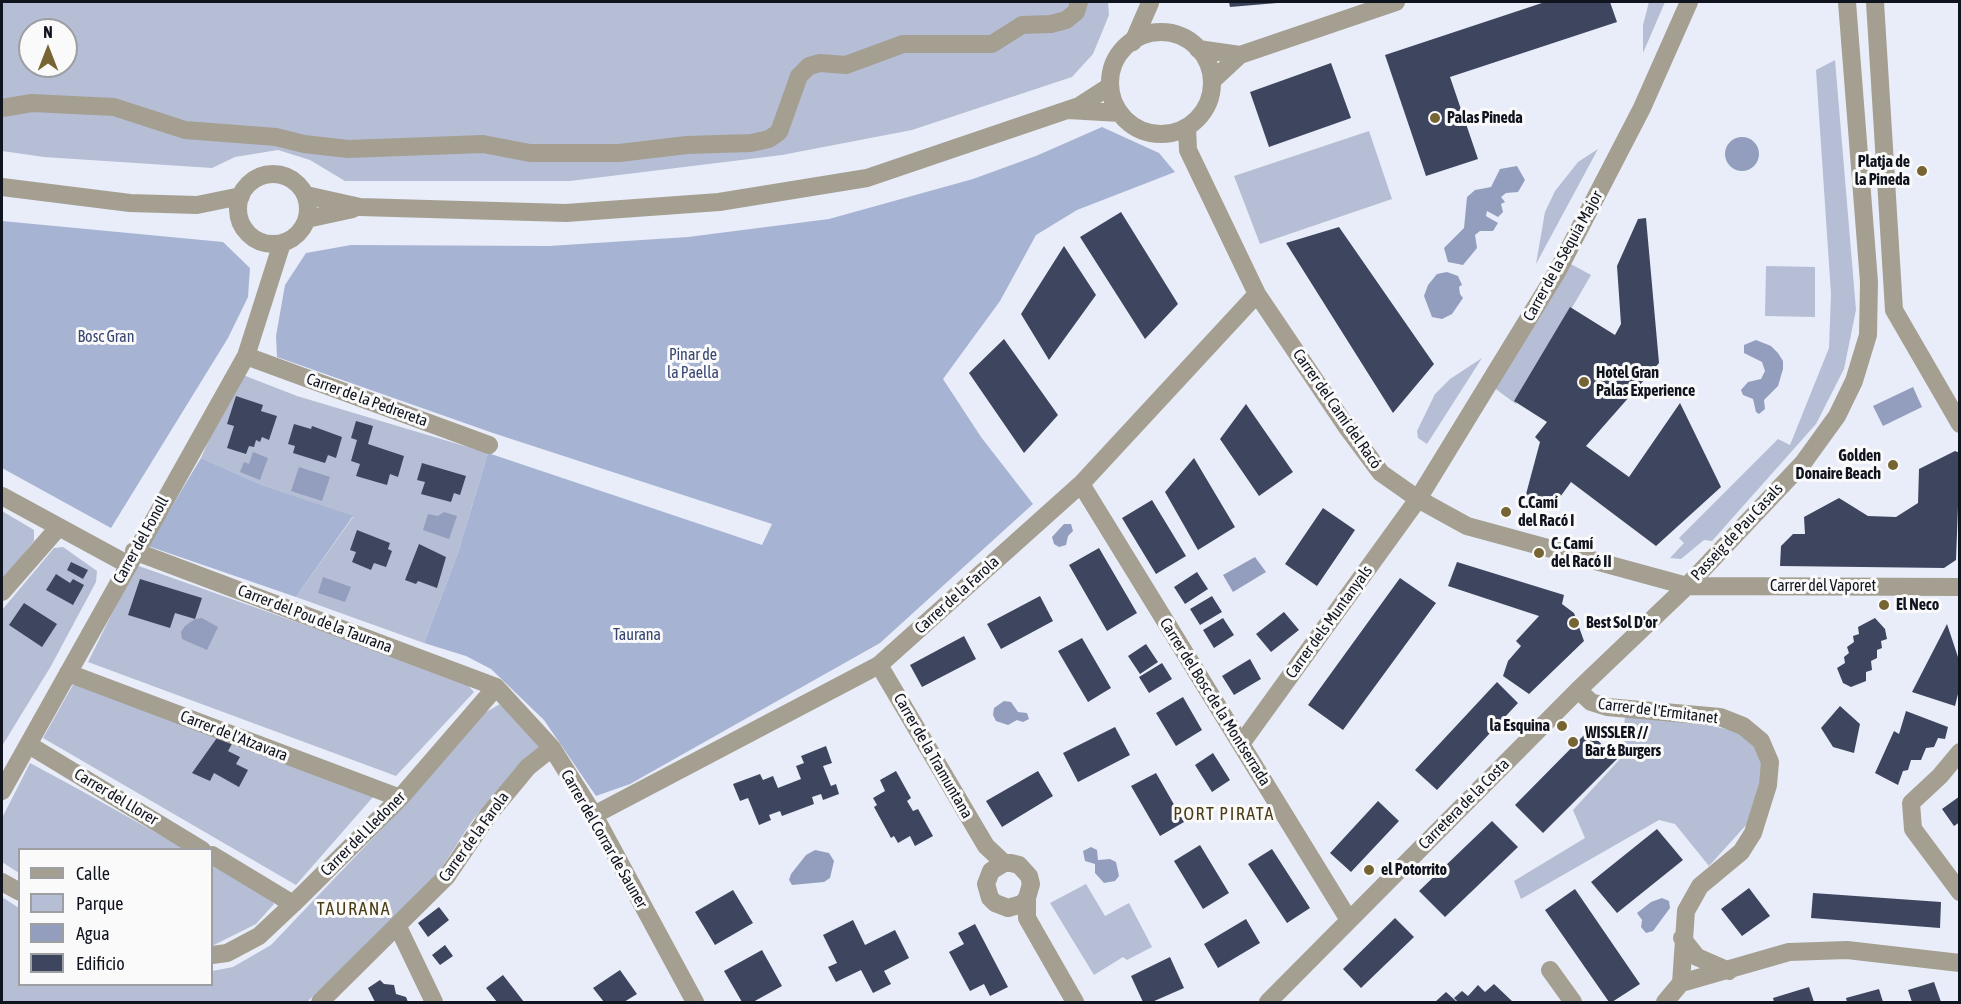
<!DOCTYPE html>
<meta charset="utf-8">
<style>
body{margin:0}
#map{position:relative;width:1961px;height:1004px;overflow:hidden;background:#e8edf9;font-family:"Asap Condensed",sans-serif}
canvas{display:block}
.frame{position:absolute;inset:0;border:3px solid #10141e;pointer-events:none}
.legend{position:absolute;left:18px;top:848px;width:195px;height:138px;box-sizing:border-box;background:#fafafa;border:2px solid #9c9ea2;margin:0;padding:8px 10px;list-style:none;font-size:18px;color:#10141e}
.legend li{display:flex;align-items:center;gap:12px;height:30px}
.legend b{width:30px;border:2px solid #9c9ea2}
.north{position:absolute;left:18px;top:18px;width:60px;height:60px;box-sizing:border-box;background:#fafafa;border:2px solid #9c9ea2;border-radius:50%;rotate:0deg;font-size:16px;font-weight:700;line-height:24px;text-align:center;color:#10141e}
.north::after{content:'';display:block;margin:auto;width:21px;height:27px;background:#766533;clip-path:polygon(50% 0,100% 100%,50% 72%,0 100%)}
</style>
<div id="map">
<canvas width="1961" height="1004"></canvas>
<div class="frame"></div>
<ul class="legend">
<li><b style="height:8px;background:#a49f91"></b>Calle</li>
<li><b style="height:16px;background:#b6bed5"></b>Parque</li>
<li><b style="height:16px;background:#939ebe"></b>Agua</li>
<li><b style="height:16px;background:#3e465f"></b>Edificio</li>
</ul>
<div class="north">N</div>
</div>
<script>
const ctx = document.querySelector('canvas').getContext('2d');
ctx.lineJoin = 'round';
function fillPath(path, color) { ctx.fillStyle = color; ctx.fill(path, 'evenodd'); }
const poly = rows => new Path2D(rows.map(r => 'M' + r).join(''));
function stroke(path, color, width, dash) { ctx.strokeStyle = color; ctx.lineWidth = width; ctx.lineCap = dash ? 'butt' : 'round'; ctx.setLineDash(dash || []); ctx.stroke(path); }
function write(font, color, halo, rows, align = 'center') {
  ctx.font = font + ' "Asap Condensed",sans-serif'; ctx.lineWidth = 6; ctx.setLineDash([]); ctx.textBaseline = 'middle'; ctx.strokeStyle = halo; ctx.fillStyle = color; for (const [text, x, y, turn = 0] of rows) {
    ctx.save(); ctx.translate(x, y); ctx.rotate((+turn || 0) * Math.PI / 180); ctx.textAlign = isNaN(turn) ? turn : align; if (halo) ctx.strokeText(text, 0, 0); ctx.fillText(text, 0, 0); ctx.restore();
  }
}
fillPath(poly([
 [2,2,1108,2,1109,15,1093,54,1072,77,912,130,782,155,570,181,345,181,310,160,278,150,235,157,212,168,44,157,2,151],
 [30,30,66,30,66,66,30,66],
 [1649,2,1665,2,1643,53,1643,25],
 [1835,60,1856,310,1844,369,1816,424,1712,541,1704,540,1681,559,1670,558,1684,543,1679,538,1778,439,1790,445,1829,348,1831,294,1816,70],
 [1369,131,1392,199,1260,244,1234,176],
 [1598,149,1536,264,1545,212,1555,191,1578,162],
 [1569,263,1591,275,1516,404,1493,387],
 [1766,266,1815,267,1815,317,1765,316],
 [1482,358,1427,444,1418,438,1417,431,1435,394,1450,379],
 [238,373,297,396,488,453,458,553,424,643,296,597,353,517,262,485,201,458],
 [2,511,34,530,34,541,2,581],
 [63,547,97,571,96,582,51,666,2,746,2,610,54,548],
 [136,565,465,682,474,692,396,776,88,662],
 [74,683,373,797,296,885,43,738],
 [500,704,542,746,512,773,472,821,435,878,308,1001,2,1002,2,897,19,908,20,984,212,984,212,971,233,967,271,945,391,819,481,715],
 [1625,717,1674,718,1740,732,1761,750,1764,781,1748,823,1709,866,1675,824,1659,820,1521,899,1514,881,1585,838,1573,810,1620,759],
 [30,763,80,790,185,849,20,850,19,873,2,862,2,818],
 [212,865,269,897,274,904,256,924,212,946],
 [1086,884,1105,916,1129,903,1152,947,1127,960,1123,957,1094,975,1050,903]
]), '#b6bed5');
fillPath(poly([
 [1102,127,1159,153,1175,172,1077,210,1036,235,1000,301,943,379,981,437,1033,504,880,643,630,784,596,796,544,720,491,669,466,656,424,643,458,553,488,453,762,545,772,524,493,433,277,357,276,336,285,285,306,253,351,245,549,246,688,237,829,219,973,179,1036,156],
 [2,221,223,242,250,268,248,297,228,338,111,528,2,468],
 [201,458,262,485,353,516,296,597,148,546]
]), '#a7b3d3');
fillPath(poly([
 '1725 154a17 17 0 1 1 34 0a17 17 0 1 1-34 0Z',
 [1517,166,1525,180,1518,192,1506,193,1501,197,1505,202,1501,204,1503,212,1498,217,1487,211,1486,216,1498,223,1493,231,1480,231,1475,235,1477,248,1463,265,1448,262,1444,248,1464,228,1467,197,1475,190,1491,187,1500,169],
 [1447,272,1458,276,1462,285,1459,287,1460,294,1463,298,1452,314,1442,319,1432,317,1424,296,1428,285,1437,274],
 [1756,340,1771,346,1778,353,1783,361,1783,369,1778,386,1764,400,1765,409,1759,414,1756,412,1753,399,1743,395,1741,390,1748,382,1761,379,1765,371,1762,362,1744,353,1744,345],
 [1913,387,1922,407,1883,426,1873,406],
 [253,452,268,458,260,480,240,472,244,462,249,464],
 [299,467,330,477,322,501,291,491],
 [444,512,457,516,449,539,423,530,428,514,438,516],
 [1064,524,1071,524,1073,531,1068,536,1066,545,1059,547,1054,544,1052,537],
 [1255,557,1266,572,1233,592,1223,575],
 [323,577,351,587,345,602,318,593],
 [202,618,218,627,207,650,182,639,181,632,185,626,195,619],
 [1004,701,1011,702,1018,712,1027,713,1029,719,1023,722,1017,720,1008,725,996,721,993,715,994,708],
 [1091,847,1097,850,1098,860,1110,859,1116,862,1119,876,1115,881,1104,883,1095,873,1095,864,1085,861,1083,851],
 [815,850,829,853,834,861,830,878,824,882,792,885,789,880,791,874,806,855],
 [1662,898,1669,901,1670,908,1653,931,1646,933,1641,927,1642,920,1637,913,1651,902]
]), '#939ebe');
fillPath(poly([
 [1229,2,1277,2,1277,3,1230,7],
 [1545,2,1610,2,1617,22,1450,77,1478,159,1426,176,1385,55],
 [1331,63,1351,118,1269,147,1250,92],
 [1121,212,1178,304,1145,339,1080,237],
 [1646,218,1659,363,1586,446,1629,477,1680,403,1721,487,1656,546,1571,482,1555,504,1525,498,1540,442,1535,437,1547,422,1514,401,1570,307,1615,335,1621,324,1617,266,1638,219],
 [1339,227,1434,364,1393,413,1286,243],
 [1064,246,1096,295,1049,360,1021,314],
 [1004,339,1058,415,1024,453,969,373],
 [236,396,263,405,261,411,277,416,269,440,262,437,260,442,256,440,254,447,249,446,246,454,227,448,234,426,227,424],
 [1246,404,1293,472,1259,496,1220,439],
 [356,421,373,426,368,444,404,456,398,477,390,474,387,485,356,476,360,464,351,461,357,440,351,438],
 [294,424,311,429,312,426,342,437,336,458,328,455,325,463,293,453,295,446,288,444],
 [1955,451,1960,453,1956,560,1944,568,1780,566,1781,546,1793,534,1805,534,1804,517,1839,498,1868,516,1896,517,1918,503,1919,469],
 [1194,458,1235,527,1198,550,1165,492],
 [422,463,466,476,460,495,454,493,451,502,421,494,425,482,417,480],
 [1152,500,1186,556,1156,574,1122,518],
 [1323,508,1355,530,1317,586,1285,564],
 [357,530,390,543,388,549,392,551,386,567,374,563,371,570,352,562,356,552,350,550],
 [419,544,446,557,437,588,418,581,416,584,405,580],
 [1099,548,1137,613,1107,631,1069,565],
 [71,562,88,570,83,579,67,570],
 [1457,562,1564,595,1562,604,1574,613,1584,641,1529,694,1503,676,1508,661,1521,646,1516,641,1539,616,1448,586],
 [1197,572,1208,589,1185,604,1174,587],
 [56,574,70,583,73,579,84,585,73,605,46,590],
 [1400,578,1436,603,1343,730,1308,705],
 [140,579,202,598,195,619,175,613,170,628,128,615],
 [1040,596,1053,621,1001,649,987,624],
 [1212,596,1222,612,1200,625,1190,609],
 [24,603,57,624,42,647,9,625],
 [1284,612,1299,630,1271,652,1256,634],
 [1223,618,1234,635,1214,648,1203,630],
 [1875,618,1885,629,1887,639,1881,641,1882,648,1877,650,1877,658,1871,661,1872,670,1866,672,1866,681,1851,687,1843,683,1837,668,1845,663,1844,657,1849,653,1847,647,1854,642,1853,636,1859,634,1858,627],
 [1947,624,1960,663,1959,690,1955,706,1912,692],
 [964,636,976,659,922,687,910,665],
 [1082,638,1111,688,1088,702,1058,651],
 [1146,644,1158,662,1140,674,1128,656],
 [1250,659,1261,679,1234,695,1222,676],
 [1162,663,1172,679,1149,693,1139,677],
 [1497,682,1518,703,1437,790,1415,770],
 [1183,697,1202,730,1176,746,1156,713],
 [1840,706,1860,724,1854,753,1833,747,1821,728],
 [1906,711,1948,727,1945,739,1938,738,1934,747,1926,748,1921,760,1911,760,1908,770,1903,771,1898,785,1875,773,1894,731,1899,734],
 [1115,727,1130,755,1078,782,1063,753],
 [1588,731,1617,759,1543,833,1515,805],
 [219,735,233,742,228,751,240,757,236,764,248,770,239,787,214,773,210,781,192,773],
 [826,746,832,763,823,766,831,786,836,784,839,794,823,800,821,794,812,797,814,804,782,816,780,811,769,815,771,820,759,825,748,798,740,801,733,784,760,774,763,780,773,776,778,788,801,779,796,766,804,763,801,756],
 [1213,753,1230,780,1212,792,1195,765],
 [896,771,911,798,907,801,913,811,918,809,933,836,915,846,910,836,898,843,894,836,891,838,874,807,877,805,873,798,885,791,880,780],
 [1038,771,1053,796,1002,827,986,801],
 [1156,773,1184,822,1160,836,1131,786],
 [1960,796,1960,822,1954,826,1942,809],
 [1378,801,1399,821,1351,872,1330,853],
 [1492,821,1518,847,1445,917,1419,891],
 [1657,829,1683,860,1617,913,1591,882],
 [1200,845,1229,893,1203,909,1174,861],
 [1272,849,1310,908,1287,923,1248,864],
 [1749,888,1770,916,1742,936,1721,909],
 [1575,889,1640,984,1612,1002,1609,1002,1545,910],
 [733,890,753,923,715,945,695,912],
 [1813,893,1941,902,1940,928,1811,918],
 [439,907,449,920,428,937,418,923],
 [1395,918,1414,937,1361,988,1343,969],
 [1246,919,1260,943,1218,968,1204,944],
 [853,920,865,945,895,930,909,958,884,971,891,984,873,993,861,970,836,982,828,967,837,963,823,935],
 [975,924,1008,987,990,996,984,984,970,991,949,952,964,944,958,933],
 [445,945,453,956,440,965,432,955],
 [762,950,782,986,753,1002,742,1002,724,971],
 [1170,957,1184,988,1152,1002,1143,1002,1131,976],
 [620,970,637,994,624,1002,604,1002,593,988],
 [503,975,524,1002,497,1002,486,988],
 [380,980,384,984,394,985,396,994,406,997,408,1002,375,1002,368,988],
 [1934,982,1941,1002,1912,1002,1908,990],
 [1494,984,1513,1002,1458,1002,1454,998,1462,991,1468,996,1478,985,1485,992],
 [1809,987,1814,1002,1774,1002,1773,998],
 [1879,989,1883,1002,1847,1002,1846,998],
 [1446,992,1457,1002,1435,1002]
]), '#3e465f');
stroke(poly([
 [1875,2,1894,310,1960,424],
 '1110 83a51 51 0 1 1 102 0a51 51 0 1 1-102 0Z',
 [1133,42,1150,3],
 [1198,49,1240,55],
 [1212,81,1240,55,1396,2],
 [2,108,32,103,114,107,185,130,276,137,304,144,348,149,483,144,530,153,619,153,687,145,751,143,769,139,779,132,799,76,809,66,820,63,846,65,903,44,992,44,1022,25,1051,24,1066,20,1076,12,1079,2],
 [1068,110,1120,113],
 [1187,127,1188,150,1257,294,1346,426,1381,473,1418,499,1467,526,1687,586,1960,587],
 '238 209a35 35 0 1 1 70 0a35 35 0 1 1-70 0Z',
 [2,187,130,203,197,205,241,196],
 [306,195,360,207,566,213,719,202,867,178,1079,106,1110,86],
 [307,219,353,209],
 [246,356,489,445],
 [1081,484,1349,920],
 [2,496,127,564],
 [134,551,496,687,552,748,594,815,695,1002],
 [2,592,58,528],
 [879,665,986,846,1004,863],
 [68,673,400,798],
 [1578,690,1591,702,1607,707,1720,717,1743,726,1761,741,1770,762,1768,785,1753,833,1741,852,1700,886,1686,911,1681,983],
 [1241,744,1418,499,1557,272,1642,108,1689,2],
 [29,745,202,850],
 [1960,752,1940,776,1911,803,1913,829,1960,892],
 [2,791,246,356,282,243],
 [594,815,879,665,1081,484,1257,294],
 [212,855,293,904],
 [2,882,20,892],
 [1027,898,1022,904,1008,908,995,903,990,898,986,884,991,871,1004,863,1011,863,1019,865,1029,876,1031,884,1027,898,1027,918,1075,1002],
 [398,927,434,1002],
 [1682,938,1697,957,1729,971],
 [212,955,227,953,259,936,293,904,400,798,496,687],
 [1550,970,1573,1002],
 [320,1002,447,876,489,814,528,767,552,748],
 [1268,1002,1578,690,1687,586,1803,463,1837,416,1854,381,1868,335,1869,282,1847,2],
 [1665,1002,1681,983,1789,952,1847,950,1960,963]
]), '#a49f91', 18);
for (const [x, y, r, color] of [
 [1435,118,6,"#766533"],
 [1922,171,6,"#766533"],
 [1584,382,6,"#766533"],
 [1893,465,6,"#766533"],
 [1506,512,6,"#766533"],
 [1539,553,6,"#766533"],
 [1884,605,6,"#766533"],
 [1574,623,6,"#766533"],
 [1562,726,6,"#766533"],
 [1573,742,6,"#766533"],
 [1369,870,6,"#766533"]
]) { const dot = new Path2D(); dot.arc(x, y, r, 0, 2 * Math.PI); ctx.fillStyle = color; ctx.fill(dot); stroke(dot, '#fafafa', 2); }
write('bold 16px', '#10141e', '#fafafa', [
 ["Palas Pineda",1447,118],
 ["Platja de",1910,162,"right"],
 ["la Pineda",1910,180,"right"],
 ["Hotel Gran",1596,373],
 ["Palas Experience",1596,391],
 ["Golden",1881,456,"right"],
 ["Donaire Beach",1881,474,"right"],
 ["C.Camí",1518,503],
 ["del Racó I",1518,521],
 ["C. Camí",1551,544],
 ["del Racó II",1551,562],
 ["El Neco",1896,605],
 ["Best Sol D'or",1586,623],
 ["la Esquina",1550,726,"right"],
 ["WISSLER //",1585,733],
 ["Bar & Burgers",1585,751],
 ["el Potorrito",1381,870]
], 'left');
write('16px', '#10141e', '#fafafa', [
 ["Carrer de la Sèquia Major",1563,256,-61],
 ["Carrer de la Pedrereta",367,400,20],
 ["Carrer del Camí del Racó",1337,409,55],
 ["Passeig de Pau Casals",1737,532,-47],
 ["Carrer del Fonoll",141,540,-61],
 ["Carrer del Vaporet",1823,586],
 ["Carrer de la Farola",957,595,-42],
 ["Carrer del Pou de la Taurana",315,619,21],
 ["Carrer dels Muntanyals",1329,622,-54],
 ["Carrer del Bosc de la Montserrada",1215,702,58],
 ["Carrer de l'Ermitanet",1658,711,7],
 ["Carrer de l'Atzavara",234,736,21],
 ["Carrer de la Tramuntana",933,756,60],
 ["Carrer del Llorer",116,797,31],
 ["Carretera de la Costa",1464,804,-45],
 ["Carrer del Lledoner",363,834,-45],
 ["Carrer de la Farola",474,837,-54],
 ["Carrer del Corrar de Sauner",604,839,60]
]);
write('16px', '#374572', '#fafafa', [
 ["Bosc Gran",106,337],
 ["Pinar de",693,355],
 ["la Paella",693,373],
 ["Taurana",637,635]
]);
ctx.letterSpacing = '1.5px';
write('18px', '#4a3d15', '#fafafa', [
 ["PORT PIRATA",1224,814],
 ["TAURANA",354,909]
]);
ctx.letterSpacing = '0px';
</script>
